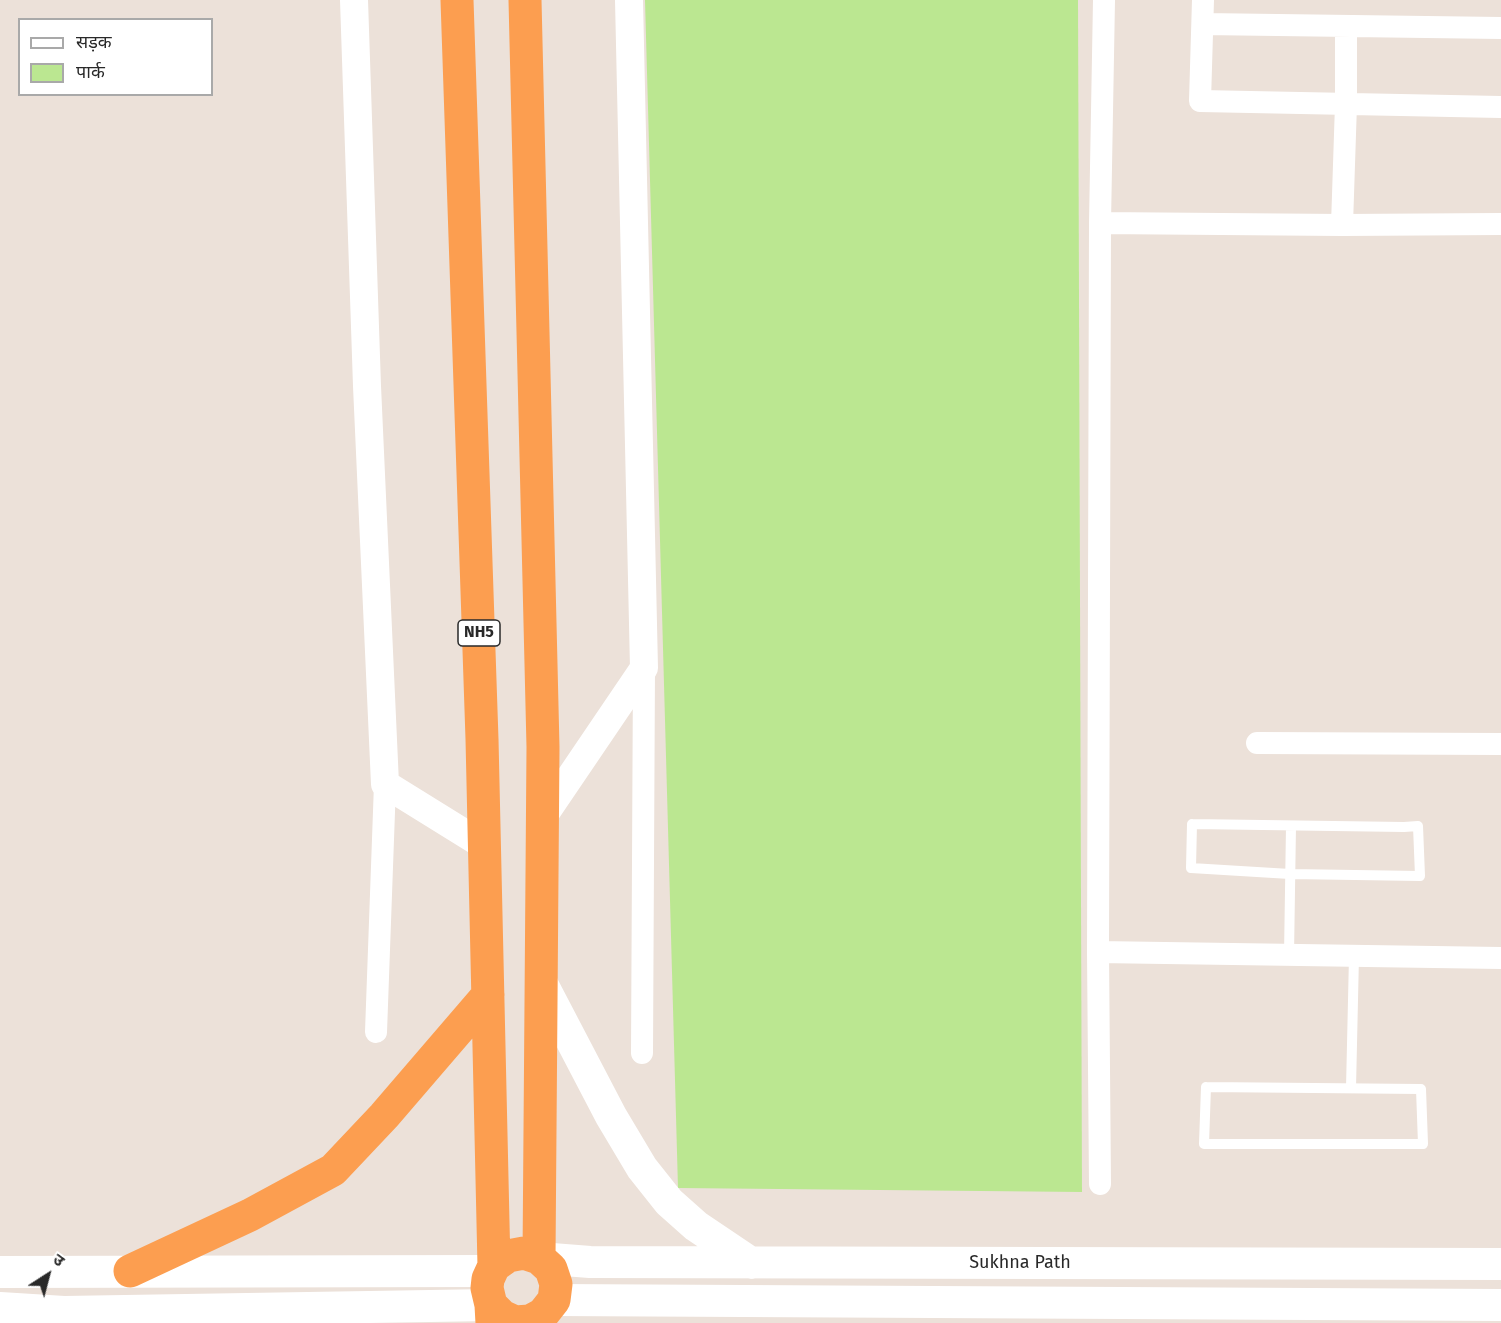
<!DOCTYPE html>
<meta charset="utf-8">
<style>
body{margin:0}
#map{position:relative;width:1501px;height:1323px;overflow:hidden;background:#ece1d9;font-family:"Fira Sans","Noto Sans Devanagari",sans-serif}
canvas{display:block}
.legend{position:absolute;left:18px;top:18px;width:195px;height:78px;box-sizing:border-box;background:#fff;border:2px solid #a9a9a9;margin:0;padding:8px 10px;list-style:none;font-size:18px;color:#292929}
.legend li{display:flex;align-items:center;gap:12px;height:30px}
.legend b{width:30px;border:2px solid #a9a9a9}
.north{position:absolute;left:18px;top:1245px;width:60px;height:60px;-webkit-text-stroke:4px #fff;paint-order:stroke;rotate:36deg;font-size:16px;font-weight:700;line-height:24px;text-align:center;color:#292929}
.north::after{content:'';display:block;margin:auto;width:21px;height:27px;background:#292929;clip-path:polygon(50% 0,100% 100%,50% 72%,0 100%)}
</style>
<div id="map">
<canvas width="1501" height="1323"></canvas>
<ul class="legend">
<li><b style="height:8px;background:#fff"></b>सड़क</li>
<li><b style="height:16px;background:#bbe791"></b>पार्क</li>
</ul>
<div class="north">उ</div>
</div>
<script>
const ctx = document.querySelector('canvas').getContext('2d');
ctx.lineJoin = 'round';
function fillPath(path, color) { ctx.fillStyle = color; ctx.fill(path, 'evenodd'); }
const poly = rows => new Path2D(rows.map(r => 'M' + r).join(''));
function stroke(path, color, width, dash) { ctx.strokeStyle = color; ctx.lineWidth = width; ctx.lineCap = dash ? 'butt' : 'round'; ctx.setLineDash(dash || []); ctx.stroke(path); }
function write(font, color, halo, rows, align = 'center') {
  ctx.font = font + ' "Fira Sans",sans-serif'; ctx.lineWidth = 6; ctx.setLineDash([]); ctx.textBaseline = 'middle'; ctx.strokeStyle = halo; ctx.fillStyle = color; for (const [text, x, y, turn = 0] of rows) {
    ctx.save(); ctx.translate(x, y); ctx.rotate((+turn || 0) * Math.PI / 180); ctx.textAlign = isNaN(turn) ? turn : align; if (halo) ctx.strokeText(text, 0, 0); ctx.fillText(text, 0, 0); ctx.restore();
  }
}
fillPath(poly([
 [645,0,1078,0,1082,1192,678,1188]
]), '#bbe791');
stroke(poly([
 [1192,824,1404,827,1418,826,1420,876,1290,874,1191,868,1192,824],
 [1289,955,1291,826],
 [1206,1087,1421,1089,1423,1144,1204,1144,1206,1087],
 [1351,1088,1354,956]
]), '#fff', 10);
stroke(poly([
 [1203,0,1200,101,1501,107],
 [1203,24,1501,28],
 [1100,223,1342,225,1501,224],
 [1342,225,1346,104,1346,26],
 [1257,743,1501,744],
 [1098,952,1501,958],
 [376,1032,385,784],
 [642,1053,644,668],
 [1100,1184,1098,952,1100,223,1104,0]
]), '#fff', 22);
stroke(poly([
 [354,0,367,386,385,784,485,846],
 [543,817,644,668,629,0]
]), '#fff', 28);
stroke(poly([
 [541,982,611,1116,642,1168,669,1202,696,1226,751,1263],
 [539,1258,590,1262,1501,1264],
 [0,1272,491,1271],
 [554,1300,1501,1305],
 [0,1308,64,1312,491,1305]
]), '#fff', 32);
stroke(poly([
 [457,0,482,739,494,1266],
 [525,0,543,747,539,1258],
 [130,1271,250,1215,333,1170,384,1116,488,995],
 [491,1305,502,1316,515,1322,530,1321,543,1314,554,1300,556,1284,551,1269,539,1258,524,1253,508,1256,494,1266,488,1279,487,1288,491,1305,492,1323]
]), '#fc9e50', 33);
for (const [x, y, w] of [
 [479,633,42]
]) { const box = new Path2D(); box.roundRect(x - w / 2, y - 13, w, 26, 4.5); ctx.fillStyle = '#fff'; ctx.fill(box); stroke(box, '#292929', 1.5); }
write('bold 16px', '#292929', null, [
 ["NH5",479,633]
]);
write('18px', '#292929', '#fff', [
 ["Sukhna Path",1020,1263]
]);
</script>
